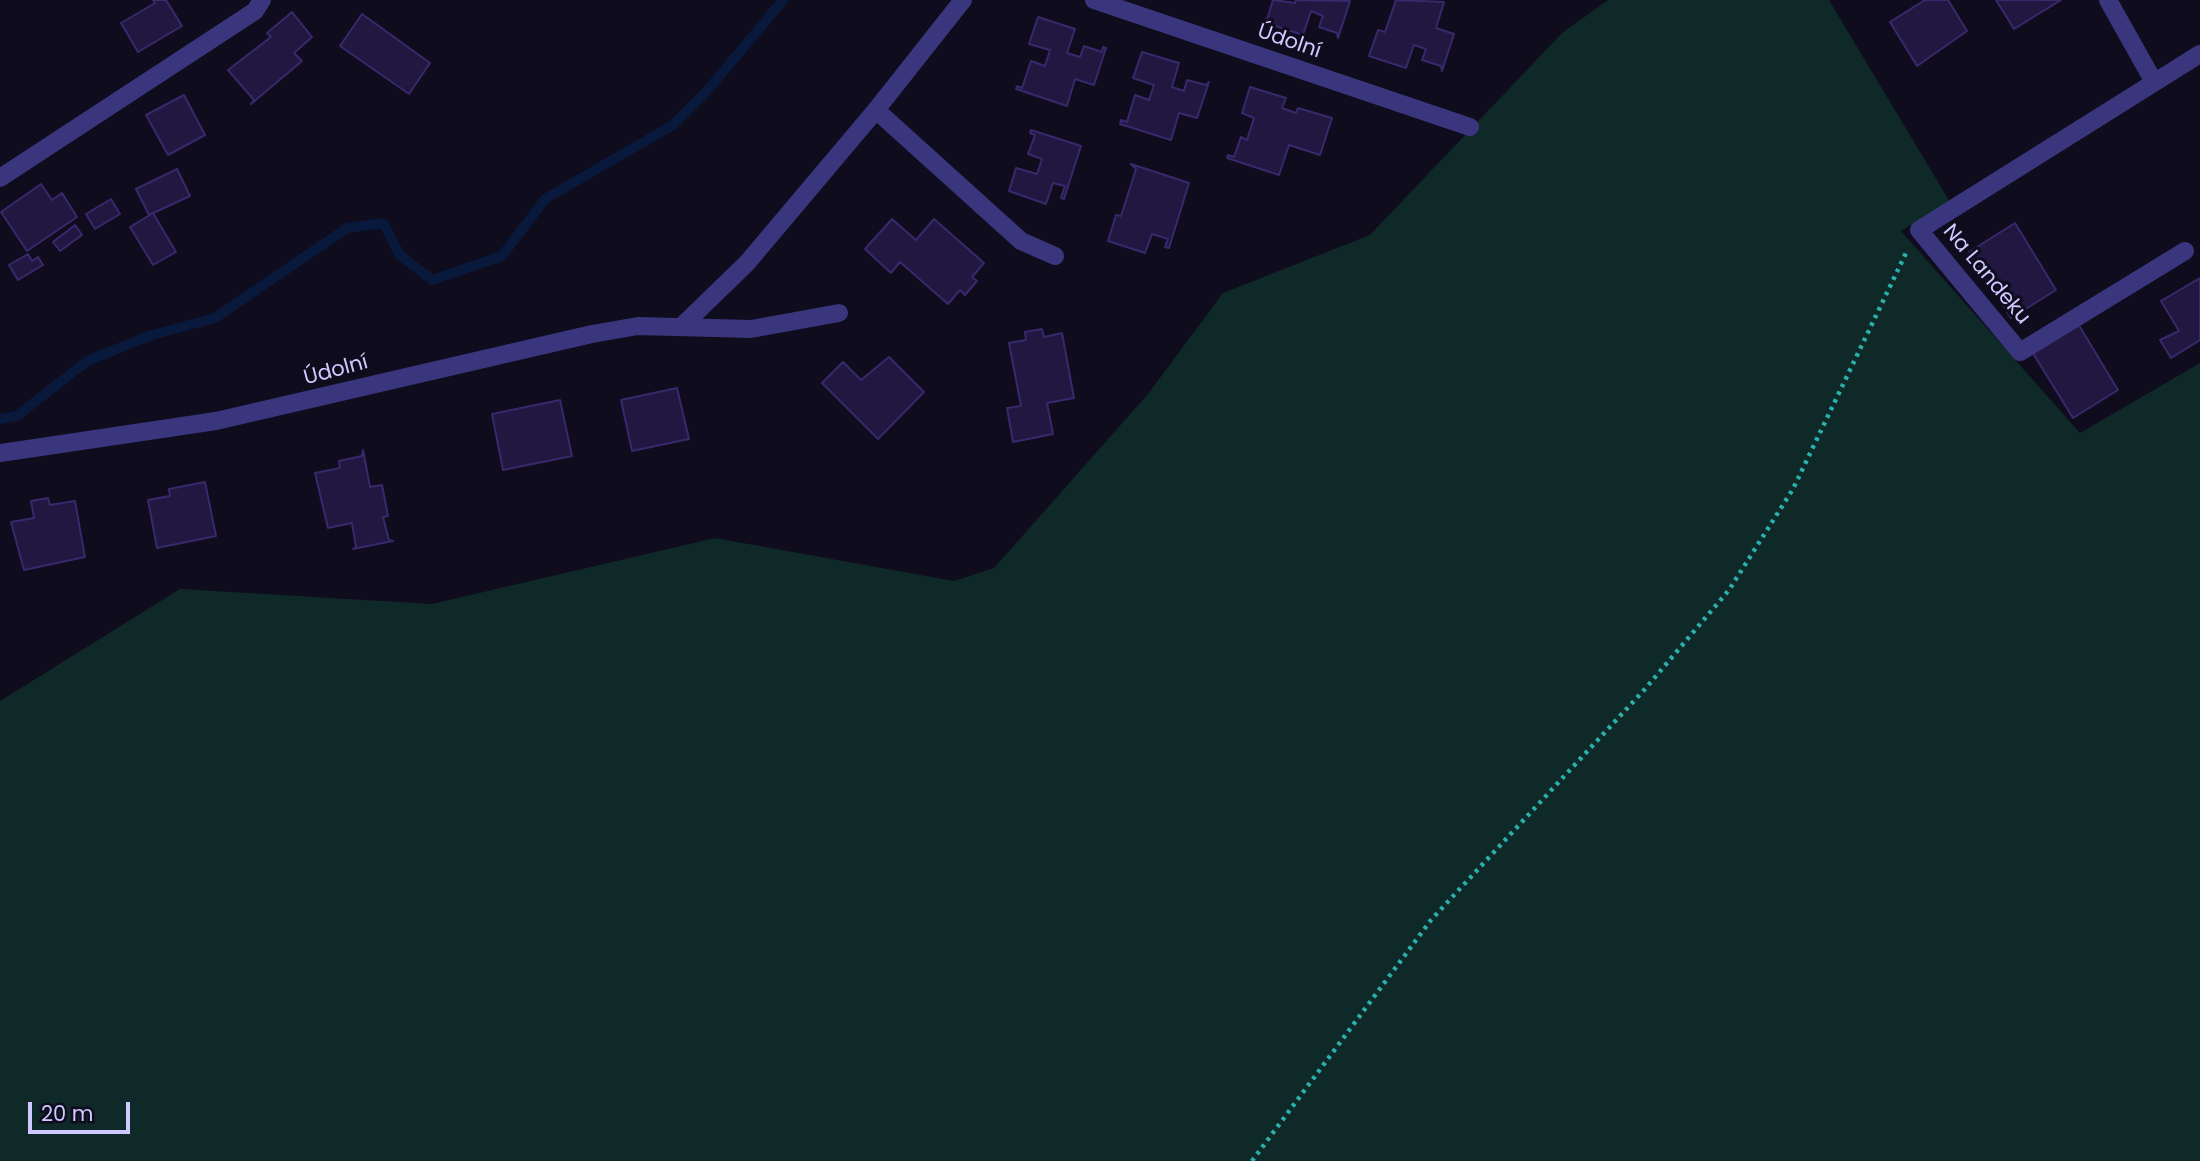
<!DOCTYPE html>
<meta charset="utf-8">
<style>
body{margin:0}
#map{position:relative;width:2200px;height:1161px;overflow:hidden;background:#0f0c1e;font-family:Poppins,sans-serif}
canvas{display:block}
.scale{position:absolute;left:28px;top:1102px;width:102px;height:32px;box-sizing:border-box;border:4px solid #d0c9ff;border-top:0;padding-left:9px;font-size:21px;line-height:24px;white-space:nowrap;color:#d0c9ff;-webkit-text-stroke:5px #0f0c1e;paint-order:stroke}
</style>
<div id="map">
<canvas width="2200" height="1161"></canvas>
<div class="scale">20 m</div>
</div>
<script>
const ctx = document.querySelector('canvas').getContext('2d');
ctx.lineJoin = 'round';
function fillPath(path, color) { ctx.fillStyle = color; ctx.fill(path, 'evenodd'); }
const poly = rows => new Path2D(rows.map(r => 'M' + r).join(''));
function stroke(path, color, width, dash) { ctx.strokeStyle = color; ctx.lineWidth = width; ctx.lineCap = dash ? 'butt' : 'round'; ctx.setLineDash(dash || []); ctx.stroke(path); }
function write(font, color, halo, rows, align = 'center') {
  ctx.font = font + ' Poppins,sans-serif'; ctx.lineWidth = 6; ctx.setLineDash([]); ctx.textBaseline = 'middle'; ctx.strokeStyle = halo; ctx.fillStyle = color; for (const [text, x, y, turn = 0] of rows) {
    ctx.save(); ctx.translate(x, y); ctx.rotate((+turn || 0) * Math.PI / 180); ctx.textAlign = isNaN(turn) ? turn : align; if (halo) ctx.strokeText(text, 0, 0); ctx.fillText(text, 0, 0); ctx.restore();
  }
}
fillPath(poly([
 [1608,0,1829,0,1950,202,1901,231,2080,433,2200,363,2200,1161,0,1161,0,701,180,589,432,604,715,538,954,581,994,568,1148,394,1223,293,1370,235,1562,33]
]), '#0f2828');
stroke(poly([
 [0,419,17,416,87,361,152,335,215,318,347,228,383,223,400,255,432,280,502,256,545,199,673,125,707,91,783,0]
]), '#08193b', 10);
const building = poly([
 [153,0,166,0,182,26,138,52,121,23,155,3,153,0],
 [1273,0,1295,3,1296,0,1350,1,1338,38,1337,33,1319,27,1323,16,1311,11,1303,35,1266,23,1273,0],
 [1396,0,1444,2,1436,28,1454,34,1442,71,1441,66,1422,60,1426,49,1414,45,1406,68,1369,56,1378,30,1385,32,1396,0],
 [1925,0,1948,0,1967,31,1917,66,1890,22,1925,0],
 [1996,0,2061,0,2014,29,1996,0],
 [292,12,312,37,294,53,302,61,251,104,254,100,228,70,271,37,267,33,292,12],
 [362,14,430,63,409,94,340,46,362,14],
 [1038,17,1075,29,1067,53,1080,57,1084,46,1102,52,1103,47,1106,48,1094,85,1075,79,1067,106,1016,89,1017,86,1022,88,1031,61,1045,66,1050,50,1029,44,1038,17],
 [1142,52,1179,63,1172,87,1184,91,1187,80,1206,85,1209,82,1197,118,1179,113,1171,140,1120,124,1121,120,1127,122,1135,95,1149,100,1154,85,1133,78,1142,52],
 [1250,87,1286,98,1282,108,1296,113,1298,108,1332,118,1320,155,1289,145,1279,175,1227,158,1228,155,1234,157,1241,137,1247,140,1254,118,1242,113,1250,87],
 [184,95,205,135,168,155,146,115,184,95],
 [1031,130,1081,146,1064,199,1061,198,1065,186,1053,183,1046,204,1009,191,1016,168,1037,174,1042,159,1028,154,1035,135,1030,133,1031,130],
 [1131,164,1189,183,1169,248,1165,247,1168,239,1152,234,1145,253,1108,241,1116,215,1121,216,1136,169,1131,164],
 [177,169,190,196,149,215,136,189,177,169],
 [41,184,52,200,62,193,77,217,27,251,1,212,41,184],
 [111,199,120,214,95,229,86,214,111,199],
 [153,213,176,252,153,265,130,227,153,213],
 [892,219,916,240,934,219,984,263,972,277,977,281,965,295,960,290,948,304,900,262,891,273,865,249,892,219],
 [2015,223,2056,290,2011,318,1969,252,2015,223],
 [75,225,82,235,60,251,53,242,75,225],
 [28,254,32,261,38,257,43,265,18,280,9,265,28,254],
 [2200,278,2200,340,2171,358,2160,340,2179,331,2161,301,2200,278],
 [2077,322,2118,390,2073,418,2031,350,2077,322],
 [1042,329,1044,337,1062,333,1074,398,1047,403,1053,434,1013,442,1007,408,1021,406,1009,343,1026,340,1025,332,1042,329],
 [889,357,924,392,878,439,822,383,843,362,861,380,889,357],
 [677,388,689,439,632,451,621,400,677,388],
 [560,400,572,456,503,470,492,414,560,400],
 [363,450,370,487,382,485,388,516,383,517,389,540,393,541,353,549,356,547,352,523,328,528,315,473,340,468,339,461,362,456,363,450],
 [205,482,216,536,157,548,148,500,170,496,169,489,205,482],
 [48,498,50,505,75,501,85,557,24,570,11,522,34,518,31,501,48,498]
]);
fillPath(building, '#211740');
stroke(building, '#38296c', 2);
stroke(poly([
 [1252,1161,1431,920,1645,689,1729,590,1793,489,1906,253]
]), '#2bb1ac', 4.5, [3.5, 5]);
stroke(poly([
 [963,0,876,110,1021,241,1055,256],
 [1094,0,1470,127],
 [2108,0,2154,82],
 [0,178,255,11,262,0],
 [2185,251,2020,352,1919,230,2200,54],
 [682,326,747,263,876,110],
 [0,453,216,421,592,334,638,326,751,329,839,313]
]), '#3a367e', 18);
write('21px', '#d0c9ff', '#0f0c1e', [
 ["Údolní",1289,42,19],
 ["Na Landeku",1986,275,50],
 ["Údolní",336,371,-15]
]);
</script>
